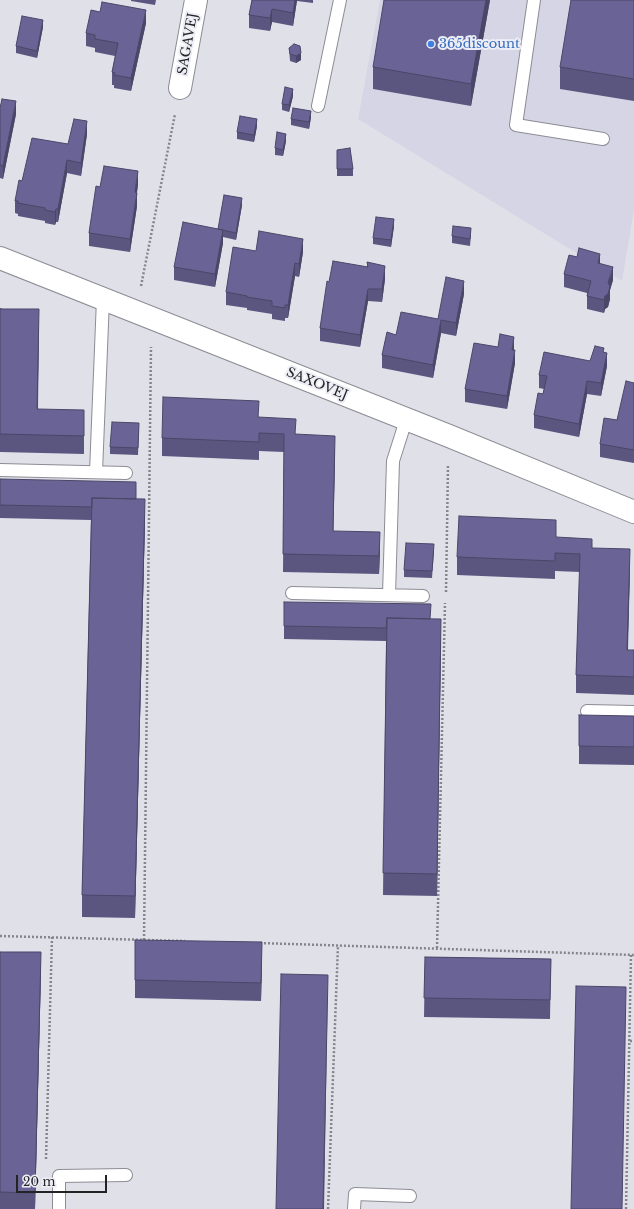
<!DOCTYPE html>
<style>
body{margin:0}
#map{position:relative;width:634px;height:1209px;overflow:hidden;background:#e0e0e9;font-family:"Libre Baskerville",serif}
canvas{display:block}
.scale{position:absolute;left:16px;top:1175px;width:91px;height:18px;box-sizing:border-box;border:2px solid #232326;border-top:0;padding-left:5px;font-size:12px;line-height:14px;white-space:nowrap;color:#232326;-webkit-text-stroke:3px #ededf6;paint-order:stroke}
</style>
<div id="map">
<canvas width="634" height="1209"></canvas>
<div class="scale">20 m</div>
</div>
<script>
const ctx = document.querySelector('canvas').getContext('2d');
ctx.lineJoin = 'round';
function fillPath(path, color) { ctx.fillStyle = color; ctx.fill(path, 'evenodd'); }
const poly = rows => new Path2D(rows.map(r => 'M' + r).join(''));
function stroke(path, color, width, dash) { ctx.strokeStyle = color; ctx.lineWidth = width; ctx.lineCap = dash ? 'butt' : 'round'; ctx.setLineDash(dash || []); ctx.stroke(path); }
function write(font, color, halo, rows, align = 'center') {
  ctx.font = font + ' "Libre Baskerville",serif'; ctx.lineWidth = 4; ctx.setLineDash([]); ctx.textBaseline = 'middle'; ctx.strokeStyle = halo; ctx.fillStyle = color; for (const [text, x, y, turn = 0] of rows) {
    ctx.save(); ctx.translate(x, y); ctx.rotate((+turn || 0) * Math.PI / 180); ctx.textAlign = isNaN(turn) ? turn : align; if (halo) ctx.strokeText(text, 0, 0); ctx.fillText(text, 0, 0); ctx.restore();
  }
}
fillPath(poly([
 [380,0,634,0,634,210,622,281,358,119]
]), '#d5d5e5');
const lane = poly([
 [534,0,516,125,603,139],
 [318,106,340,0],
 [0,470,126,473],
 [96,472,103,299],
 [292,593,423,596],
 [389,595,393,461,406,420],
 [587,711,634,712],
 [59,1209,59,1176,126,1175],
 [354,1209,355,1194,410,1196]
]);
const street = poly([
 [180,88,196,0],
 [0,258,449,436,634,512]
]);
stroke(lane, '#8d8c95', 14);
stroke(street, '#8d8c95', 24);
stroke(poly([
 [141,286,175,114],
 [446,592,448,465],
 [0,936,185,941],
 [144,940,151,347],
 [260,943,634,955],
 [437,948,445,603],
 [630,1041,634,1041],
 [46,1159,52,937],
 [328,1209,338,945],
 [626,1209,631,955]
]), '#85858c', 2.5, [2, 2]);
stroke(lane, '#fff', 12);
stroke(street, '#fff', 22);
fillPath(poly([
 [131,0,156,0,155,5,131,1],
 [252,0,313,0,313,3,297,1,293,26,272,22,270,31,249,28,249,15],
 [490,0,471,106,373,89,373,67],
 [634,0,634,101,560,89,560,67],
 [146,23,131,91,114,88,114,85,112,85,112,72,115,56,95,52,95,48,86,46,86,33],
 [43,27,37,58,16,53,16,46],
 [289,48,301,60,296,63,290,61],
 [293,96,289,112,282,110,282,104],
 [0,108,16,114,3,179,0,178],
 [311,117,309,129,291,125,291,119],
 [257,126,254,142,237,139,237,132],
 [87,134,81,176,67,173,58,222,56,222,55,225,45,223,45,221,18,216,18,214,15,213,15,201,22,181,68,144],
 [286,141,283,156,275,155,275,148],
 [337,150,353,169,353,176,337,176],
 [138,184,137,193,137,206,130,252,89,246,89,233,100,187],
 [242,205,236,240,223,237,223,243,215,287,174,280,174,267,218,229],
 [394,226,391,247,373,244,373,238],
 [471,235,470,246,452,243,452,236],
 [256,251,303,252,299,277,295,276,288,318,285,318,285,321,272,319,272,314,247,310,247,308,226,305,226,292],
 [367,262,385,279,382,302,368,301,360,347,320,341,320,328,329,282,367,267],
 [600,263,613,280,610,290,610,299,608,307,605,309,604,313,587,309,587,293,564,287,564,274],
 [464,294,456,336,441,333,433,378,382,368,382,355,396,335,438,319],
 [0,308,3,309,39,327,38,409,84,436,84,454,0,452],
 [514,350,515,363,507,409,465,402,465,389],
 [604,352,607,366,601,396,587,394,579,437,534,428,534,415,543,394,544,389,539,388,539,375,590,361],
 [634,383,634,463,600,457,600,444,617,420],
 [259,417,296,434,335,454,333,531,380,550,379,574,283,572,284,452,259,451,259,460,162,456,162,438],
 [139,430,138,455,110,454,110,447],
 [0,479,136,499,145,521,135,918,82,917,82,895,91,520,0,518],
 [556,537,592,548,630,567,628,650,634,650,634,695,576,693,576,675,580,572,555,571,555,579,457,575,457,557],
 [434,551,432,578,404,577,404,570],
 [284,602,431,619,441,641,437,896,383,895,386,641,284,639],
 [634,716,634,765,579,764,579,746],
 [0,952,41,970,35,1209,0,1209],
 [425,957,551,959,550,1019,424,1017],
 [262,960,261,1001,135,998,135,980]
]), '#5a5680');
fillPath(poly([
 [295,0,297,0,293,26,293,13],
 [486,0,490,0,471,106,471,84],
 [272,9,272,22,270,31,270,18],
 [146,10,146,23,131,91,131,78],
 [43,20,43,27,37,58,37,51],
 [301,53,301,60,296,63,296,56],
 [293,89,293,96,289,112,289,105],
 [16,101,16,114,3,179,3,166],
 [311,111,311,117,309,129,309,122],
 [257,119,257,126,254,142,254,135],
 [87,121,87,134,81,176,81,163],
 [286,134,286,141,283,156,283,150],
 [67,160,67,173,58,222,58,209],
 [138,171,138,184,135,205,135,192],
 [137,193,137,206,130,252,130,239],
 [242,198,242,205,236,240,236,233],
 [56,209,56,222,55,225,55,212],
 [394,219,394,226,391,247,391,240],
 [223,230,223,243,215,287,215,274],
 [303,239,303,252,299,277,299,264],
 [600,254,600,267,598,263],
 [295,263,295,276,288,318,288,305],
 [385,266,385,279,382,302,382,289],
 [613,267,613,280,610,290,610,299,608,307,605,309,604,313,604,300],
 [464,281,464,294,456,336,456,323],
 [368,289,368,301,360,347,360,335],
 [39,309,39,327,37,427,37,409],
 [441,320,441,333,433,378,433,365],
 [514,337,514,350,512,363,512,350],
 [515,350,515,363,507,409,507,396],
 [607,353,607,366,601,396,601,383],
 [587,381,587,394,579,437,579,424],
 [335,436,335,454,333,549,333,531],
 [145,499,145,521,135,918,135,896],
 [380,532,380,550,379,574,379,556],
 [630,549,630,567,627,668,627,650],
 [441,619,441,641,437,896,437,874],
 [262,942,262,960,261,1001,261,983],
 [41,952,41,970,35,1209,35,1193],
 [328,975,324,1209,323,1209]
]), '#4a4668');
const building = poly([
 [252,0,295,0,293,13,272,9,270,18,249,15,252,0],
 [384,0,486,0,471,84,373,67,384,0],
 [571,0,634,0,634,79,560,67,571,0],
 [102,2,146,10,131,78,114,75,115,73,112,72,118,43,95,39,95,35,86,33,91,10,100,12,102,2],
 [22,16,43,20,37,51,16,46,22,16],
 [294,44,300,46,301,53,296,56,290,54,289,48,294,44],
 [285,87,293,89,289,105,282,104,285,87],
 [2,99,16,101,3,166,0,165,0,108,2,99],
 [293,108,311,111,309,122,291,119,293,108],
 [240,116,257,119,254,135,237,132,240,116],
 [74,119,87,121,81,163,67,160,58,209,56,209,55,212,45,210,45,208,18,203,18,201,15,201,19,180,22,181,32,138,68,144,74,119],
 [277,132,286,134,283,150,275,148,277,132],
 [350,148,353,169,337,169,337,150,350,148],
 [104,166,138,171,135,192,137,193,130,239,89,233,96,186,100,187,104,166],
 [224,195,242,198,236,233,218,229,224,195],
 [376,217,394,219,391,240,373,238,376,217],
 [183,222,223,230,215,274,174,267,183,222],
 [453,226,471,228,470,239,452,236,453,226],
 [259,231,303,239,299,264,295,263,288,305,285,305,285,308,272,306,272,301,247,297,247,296,226,292,233,247,256,251,259,231],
 [579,248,600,254,598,263,613,267,608,283,610,286,608,294,605,296,604,300,587,296,591,281,564,274,569,255,577,257,579,248],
 [333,261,368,267,367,262,385,266,382,289,368,289,360,335,320,328,327,281,329,282,333,261],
 [446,277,464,281,456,323,441,320,433,365,382,355,387,332,396,335,401,312,438,319,446,277],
 [0,309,39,309,37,409,84,410,84,436,0,434,0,309],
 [500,334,514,337,512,350,515,350,507,396,465,389,474,343,498,347,500,334],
 [595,346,604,348,603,352,607,353,601,383,587,381,579,424,534,415,538,393,543,394,547,376,539,375,544,352,590,361,595,346],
 [626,381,634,383,634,450,600,444,604,418,617,420,626,381],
 [163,397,259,401,258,417,296,419,295,434,335,436,333,531,380,532,379,556,283,554,284,434,259,433,259,442,162,438,163,397],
 [112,422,139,423,138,448,110,447,112,422],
 [0,479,136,482,136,499,92,498,92,507,0,505,0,479],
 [92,498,145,499,135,896,82,895,92,498],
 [459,516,556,520,556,537,592,539,592,548,630,549,627,650,634,650,634,677,576,675,580,554,555,553,555,561,457,557,459,516],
 [406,543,434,544,432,571,404,570,406,543],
 [284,602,431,604,430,619,387,618,386,628,284,626,284,602],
 [387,618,441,619,437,874,383,873,387,618],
 [579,715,634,716,634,747,579,746,579,715],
 [135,940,262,942,261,983,135,980,135,940],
 [0,952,41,952,35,1193,0,1192,0,952],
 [425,957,551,959,550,1000,424,998,425,957],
 [281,974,328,975,323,1209,276,1209,281,974],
 [576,986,626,987,622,1209,571,1209,576,986]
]);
fillPath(building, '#696495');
stroke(building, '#4a4668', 1);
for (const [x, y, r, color] of [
 [431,44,4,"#3f7fe0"]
]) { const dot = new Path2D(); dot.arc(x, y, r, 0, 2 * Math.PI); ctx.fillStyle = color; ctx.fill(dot); stroke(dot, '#ededf6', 1.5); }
write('13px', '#232326', '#ededf6', [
 ["SAGAVEJ",188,44,-80],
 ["SAXOVEJ",317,384,22]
]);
write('13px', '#366cbe', '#ededf6', [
 ["365discount",439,44]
], 'left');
</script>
